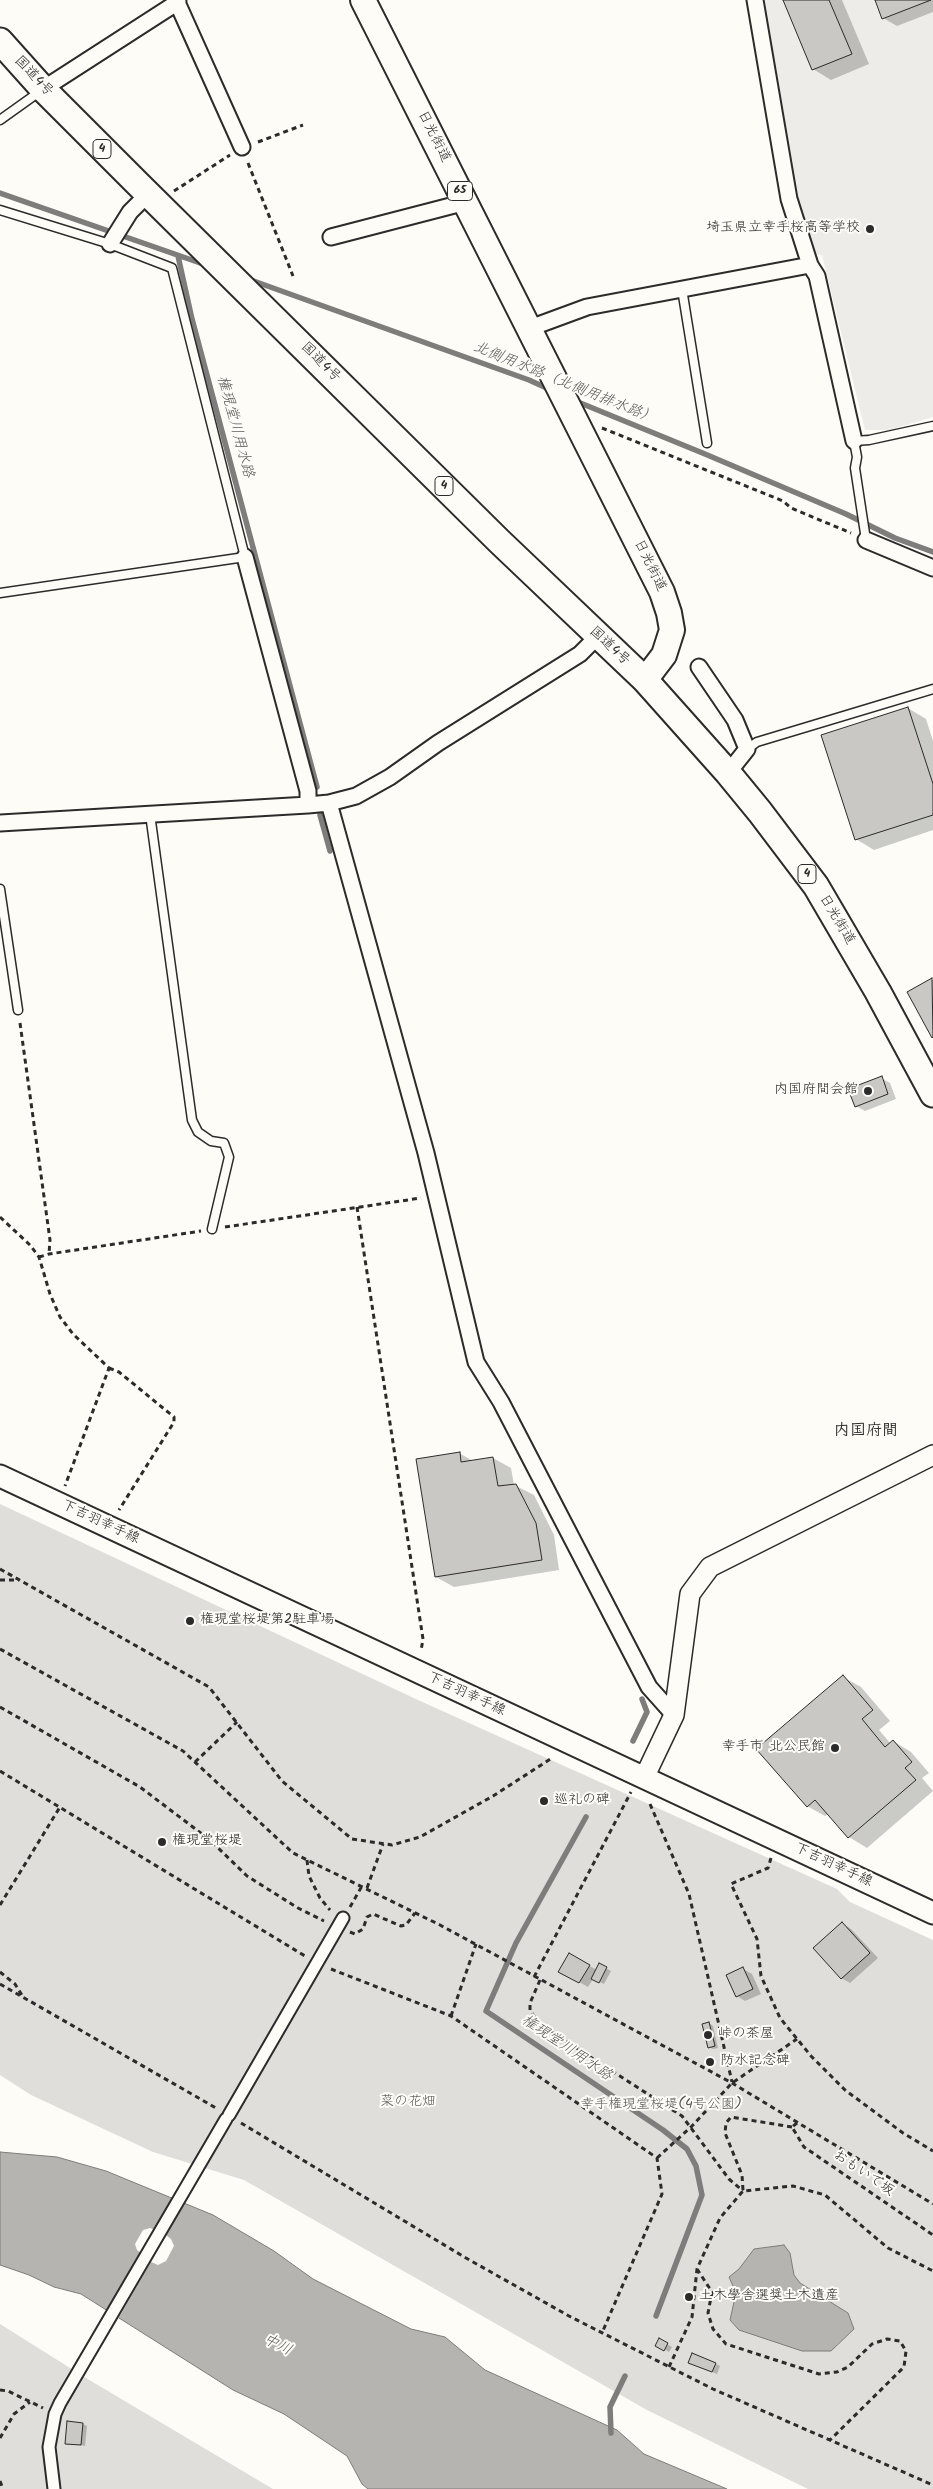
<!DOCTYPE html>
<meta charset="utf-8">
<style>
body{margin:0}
canvas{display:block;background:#fdfcf7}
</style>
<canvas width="933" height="2489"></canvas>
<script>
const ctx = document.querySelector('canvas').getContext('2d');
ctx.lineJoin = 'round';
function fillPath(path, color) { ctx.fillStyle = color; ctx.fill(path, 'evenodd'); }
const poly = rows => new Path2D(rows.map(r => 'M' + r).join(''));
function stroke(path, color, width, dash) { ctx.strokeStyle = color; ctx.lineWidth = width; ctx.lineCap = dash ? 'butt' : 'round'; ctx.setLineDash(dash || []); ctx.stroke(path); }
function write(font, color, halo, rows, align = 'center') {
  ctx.font = font + ' Kalam,"Klee One",sans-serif'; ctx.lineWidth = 4; ctx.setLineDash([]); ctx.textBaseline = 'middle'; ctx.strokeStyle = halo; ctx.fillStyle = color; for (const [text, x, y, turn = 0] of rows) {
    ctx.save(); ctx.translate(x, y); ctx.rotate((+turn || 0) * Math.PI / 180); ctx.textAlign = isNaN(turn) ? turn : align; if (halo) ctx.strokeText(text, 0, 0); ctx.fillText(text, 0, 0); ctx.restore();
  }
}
fillPath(poly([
 [762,0,933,0,933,417,889,430,865,430,822,255,814,254,799,204]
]), '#edece8');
fillPath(poly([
 [0,1504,418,1700,837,1889,850,1902,933,1940,933,2489,808,2489,647,2410,244,2180,153,2152,31,2095,0,2075],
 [0,2324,86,2378,273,2489,0,2489]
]), '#dfdeda');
const water = poly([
 [0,2152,57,2157,106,2171,213,2215,274,2251,313,2279,411,2329,445,2337,485,2370,617,2430,644,2454,727,2489,368,2489,362,2484,347,2456,284,2414,233,2390,81,2294,54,2287,29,2275,0,2265,0,2152],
 [784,2245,790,2253,794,2275,800,2283,848,2313,854,2329,831,2351,802,2351,739,2330,730,2320,736,2293,729,2277,739,2269,754,2249,784,2245]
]);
fillPath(water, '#b5b4b1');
stroke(water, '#7e7d7b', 1);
fillPath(poly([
 [175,2195,187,2200,166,2235,171,2239,174,2246,166,2261,158,2265,151,2262,118,2319,107,2313,141,2253,137,2250,135,2244,143,2230,150,2228,155,2230]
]), '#fdfcf7');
fillPath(poly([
 [784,0,842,0,869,64,831,80,813,69],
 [879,0,933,0,933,12,897,26,883,18],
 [908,708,926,719,933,741,933,830,874,850,856,839],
 [932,980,933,980,933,1037,909,992],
 [881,1078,890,1083,896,1099,865,1111,856,1106],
 [459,1453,473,1461,493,1458,511,1468,514,1485,534,1495,554,1535,559,1570,454,1587,436,1577],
 [843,1677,861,1687,890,1721,879,1730,891,1744,893,1741,911,1752,929,1773,922,1778,933,1791,867,1848,849,1837,828,1814,825,1816,807,1806],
 [842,1923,851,1929,878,1958,850,1983,841,1978],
 [569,1955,597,1970,600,1965,611,1971,604,1984,593,1979,588,1987,560,1971],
 [743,1969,752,1974,761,1994,745,2001,737,1996],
 [709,2023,713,2026,718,2048,713,2049,709,2047],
 [660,2340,672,2347,669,2352,657,2345],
 [716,2364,720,2366,717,2374,694,2365],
 [83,2424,87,2426,85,2446,66,2443]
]), '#0003');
stroke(poly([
 [0,193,206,265],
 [178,256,192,319,317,787],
 [248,279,529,380,551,390],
 [573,400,705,454,846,514,895,538,933,552],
 [320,815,330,851],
 [633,1741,647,1712,642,1699],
 [586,1817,516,1943,486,2011,663,2130,687,2149,696,2166,702,2195,656,2316],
 [611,2433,610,2407,625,2376]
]), '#7e7d7b', 5.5);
const building = poly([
 [783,0,829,0,852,54,812,70,783,0],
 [875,0,931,0,882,19,875,0],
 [908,707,933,784,933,815,855,840,821,735,908,707],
 [932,978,933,1037,932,1038,907,992,932,978],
 [882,1076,888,1094,855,1107,848,1089,882,1076],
 [460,1452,461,1462,493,1457,498,1486,516,1484,536,1523,542,1560,435,1577,416,1459,460,1452],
 [843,1675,873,1710,862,1719,885,1747,893,1740,912,1762,905,1768,916,1780,848,1838,815,1800,807,1807,756,1749,843,1675],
 [842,1922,870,1953,841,1979,813,1948,842,1922],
 [569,1953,590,1965,579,1983,558,1972,569,1953],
 [599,1963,607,1967,599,1983,591,1979,599,1963],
 [743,1967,753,1989,736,1997,726,1975,743,1967],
 [709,2022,715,2046,708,2048,702,2024,709,2022],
 [659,2338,668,2343,664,2351,655,2346,659,2338],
 [692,2353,716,2363,712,2372,688,2363,692,2353],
 [67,2421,83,2423,81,2445,65,2444,67,2421]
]);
fillPath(building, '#c9c8c4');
stroke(building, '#2b2b2b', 1);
const service = poly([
 [0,120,42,90],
 [0,210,110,244,172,268,245,557,0,593],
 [682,289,707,443],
 [866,540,855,468,857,457,854,441,869,440,933,426],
 [747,749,757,742,933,689],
 [150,814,192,1120,198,1132,211,1141,224,1143,229,1157,212,1229],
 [0,889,18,1010]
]);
const pedestrian = poly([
 [229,2115,343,1918],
 [54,2489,49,2447,55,2414,60,2403,226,2119]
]);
const minor = poly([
 [176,0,242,147],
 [755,0,789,199,810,265,817,276,854,441],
 [43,89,178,2],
 [331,237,466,202],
 [110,244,130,212,148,194],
 [530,328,587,307,810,265],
 [866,540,933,568],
 [245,557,308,791,308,805],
 [699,667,735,720,747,749,728,773],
 [329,803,426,1153,476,1362,501,1402,649,1687,674,1715],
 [0,823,308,805,329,803,356,796,390,777,438,743,580,654,598,636]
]);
const tertiary = poly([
 [644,1778,674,1715,690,1594,710,1567,933,1455]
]);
const secondary = poly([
 [0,1476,933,1913]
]);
const primary = poly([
 [363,0,662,592,669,613,672,630,664,655,645,680]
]);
const trunk = poly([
 [0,41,43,89,137,183,499,541,645,680,728,773,760,812,816,886,878,992,933,1094]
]);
stroke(service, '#2b2b2b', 11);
stroke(pedestrian, '#2b2b2b', 15);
stroke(minor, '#2b2b2b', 19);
stroke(tertiary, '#2b2b2b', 22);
stroke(secondary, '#2b2b2b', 25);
stroke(primary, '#2b2b2b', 28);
stroke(trunk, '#2b2b2b', 29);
stroke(poly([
 [258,142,303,125],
 [248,163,293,276],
 [174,191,230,155],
 [602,428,783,501,791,508,851,533],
 [20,1023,50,1240,49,1254],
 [357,1207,423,1639,421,1651],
 [0,1217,30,1245,39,1257,50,1294,60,1317,73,1334,109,1368,65,1486],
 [225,1227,421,1198],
 [39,1257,49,1254,201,1231],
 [109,1368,119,1372,174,1417,174,1422,119,1510],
 [0,1569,209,1687,282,1781,352,1839,392,1845,420,1837,493,1796,552,1758],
 [0,1580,19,1580],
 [0,1649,183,1751,293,1853,440,1925,732,2083,933,2204],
 [0,1707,140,1787,210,1840,247,1876,298,1908,324,1921],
 [195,1762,237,1722],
 [0,1771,305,1956],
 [650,1804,689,1894,732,2082],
 [771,1858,768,1868,731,1884,757,1939,761,1976,780,2018,811,2056,845,2090,903,2133,933,2151],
 [307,1860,309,1876,320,1898,330,1910],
 [367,1888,383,1844],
 [0,1905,60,1807],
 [350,1907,362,1886],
 [350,1932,355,1934,363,1929,367,1917,373,1914,401,1926,406,1925,415,1913],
 [331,1969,451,2016,657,2158,662,2194,602,2333],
 [0,1972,15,1984,23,1997],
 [534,1977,631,1792],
 [540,1980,530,2003,530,2010,539,2024,682,2116,729,2179,743,2191],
 [0,1984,216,2108],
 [451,2016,476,1944],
 [241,2123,466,2258,569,2316,713,2389,933,2485],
 [797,2123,792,2127,804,2147,933,2235],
 [657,2158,692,2126,732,2083,797,2039],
 [743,2190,742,2175,725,2133,726,2123,731,2117,792,2127],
 [697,2269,712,2292,708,2313,713,2329,726,2344,819,2374,837,2372,848,2367,872,2344,887,2339,900,2341,906,2351,904,2367,830,2440],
 [669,2367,692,2317,697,2269,720,2218,743,2191,793,2186,825,2195,888,2248,933,2271],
 [0,2390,8,2391,43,2408],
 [0,2438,14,2414,30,2402],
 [0,2481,3,2489]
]), '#2b2b2b', 3, [5, 4]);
stroke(service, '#fdfcf7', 8);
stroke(pedestrian, '#fdfcf7', 11);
stroke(minor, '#fdfcf7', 15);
stroke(tertiary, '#fdfcf7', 19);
stroke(secondary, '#fdfcf7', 21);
stroke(primary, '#fdfcf7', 24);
stroke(trunk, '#fdfcf7', 25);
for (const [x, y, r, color] of [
 [870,229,5,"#2b2b2b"],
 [868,1091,5,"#2b2b2b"],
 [190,1621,5,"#2b2b2b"],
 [835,1748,5,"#2b2b2b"],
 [544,1801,5,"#2b2b2b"],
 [162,1842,5,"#2b2b2b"],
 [708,2035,5,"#2b2b2b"],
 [710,2062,5,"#2b2b2b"],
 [689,2297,5,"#2b2b2b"]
]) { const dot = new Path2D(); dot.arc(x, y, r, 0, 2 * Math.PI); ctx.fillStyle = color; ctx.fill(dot); stroke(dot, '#fdfcf7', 2); }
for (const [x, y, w] of [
 [102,149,18],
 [460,191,25],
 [444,486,18],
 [807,874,18]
]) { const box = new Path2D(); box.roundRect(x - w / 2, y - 9.5, w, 19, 4); ctx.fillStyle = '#fdfcf7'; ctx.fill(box); stroke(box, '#2b2b2b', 1); }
write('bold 12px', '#2b2b2b', null, [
 ["4",102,149],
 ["65",460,191],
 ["4",444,486],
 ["4",807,874]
]);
write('14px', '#2b2b2b', '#fdfcf7', [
 ["国道4号",33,77,47],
 ["日光街道",433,137,63],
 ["国道4号",320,363,45],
 ["日光街道",649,566,64],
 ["国道4号",609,647,43],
 ["日光街道",836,920,59],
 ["下吉羽幸手線",100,1523,25],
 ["下吉羽幸手線",466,1695,25],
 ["下吉羽幸手線",833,1866,25],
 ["おもいで坂",863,2174,34]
]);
write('14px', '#2b2b2b', '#fdfcf7', [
 ["埼玉県立幸手桜高等学校",860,229,"right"],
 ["内国府間会館",858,1091,"right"],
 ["権現堂桜堤第2駐車場",200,1621],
 ["幸手市 北公民館",825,1748,"right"],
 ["巡礼の碑",554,1801],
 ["権現堂桜堤",172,1842],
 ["峠の茶屋",718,2035],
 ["防水記念碑",720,2062],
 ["土木學舎選奨土木遺産",699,2297]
], 'left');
write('14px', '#585857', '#fdfcf7', [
 ["菜の花畑",408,2103],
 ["幸手権現堂桜堤(4号公園)",661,2106]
]);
write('italic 15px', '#5b5b5a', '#fdfcf7', [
 ["北側用水路（北側用排水路）",564,384,22],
 ["権現堂川用水路",234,427,75],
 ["権現堂川用水路",566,2049,34],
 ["中川",277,2346,27]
]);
write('bold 16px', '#2b2b2b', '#fdfcf7', [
 ["内国府間",866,1432]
]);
</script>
